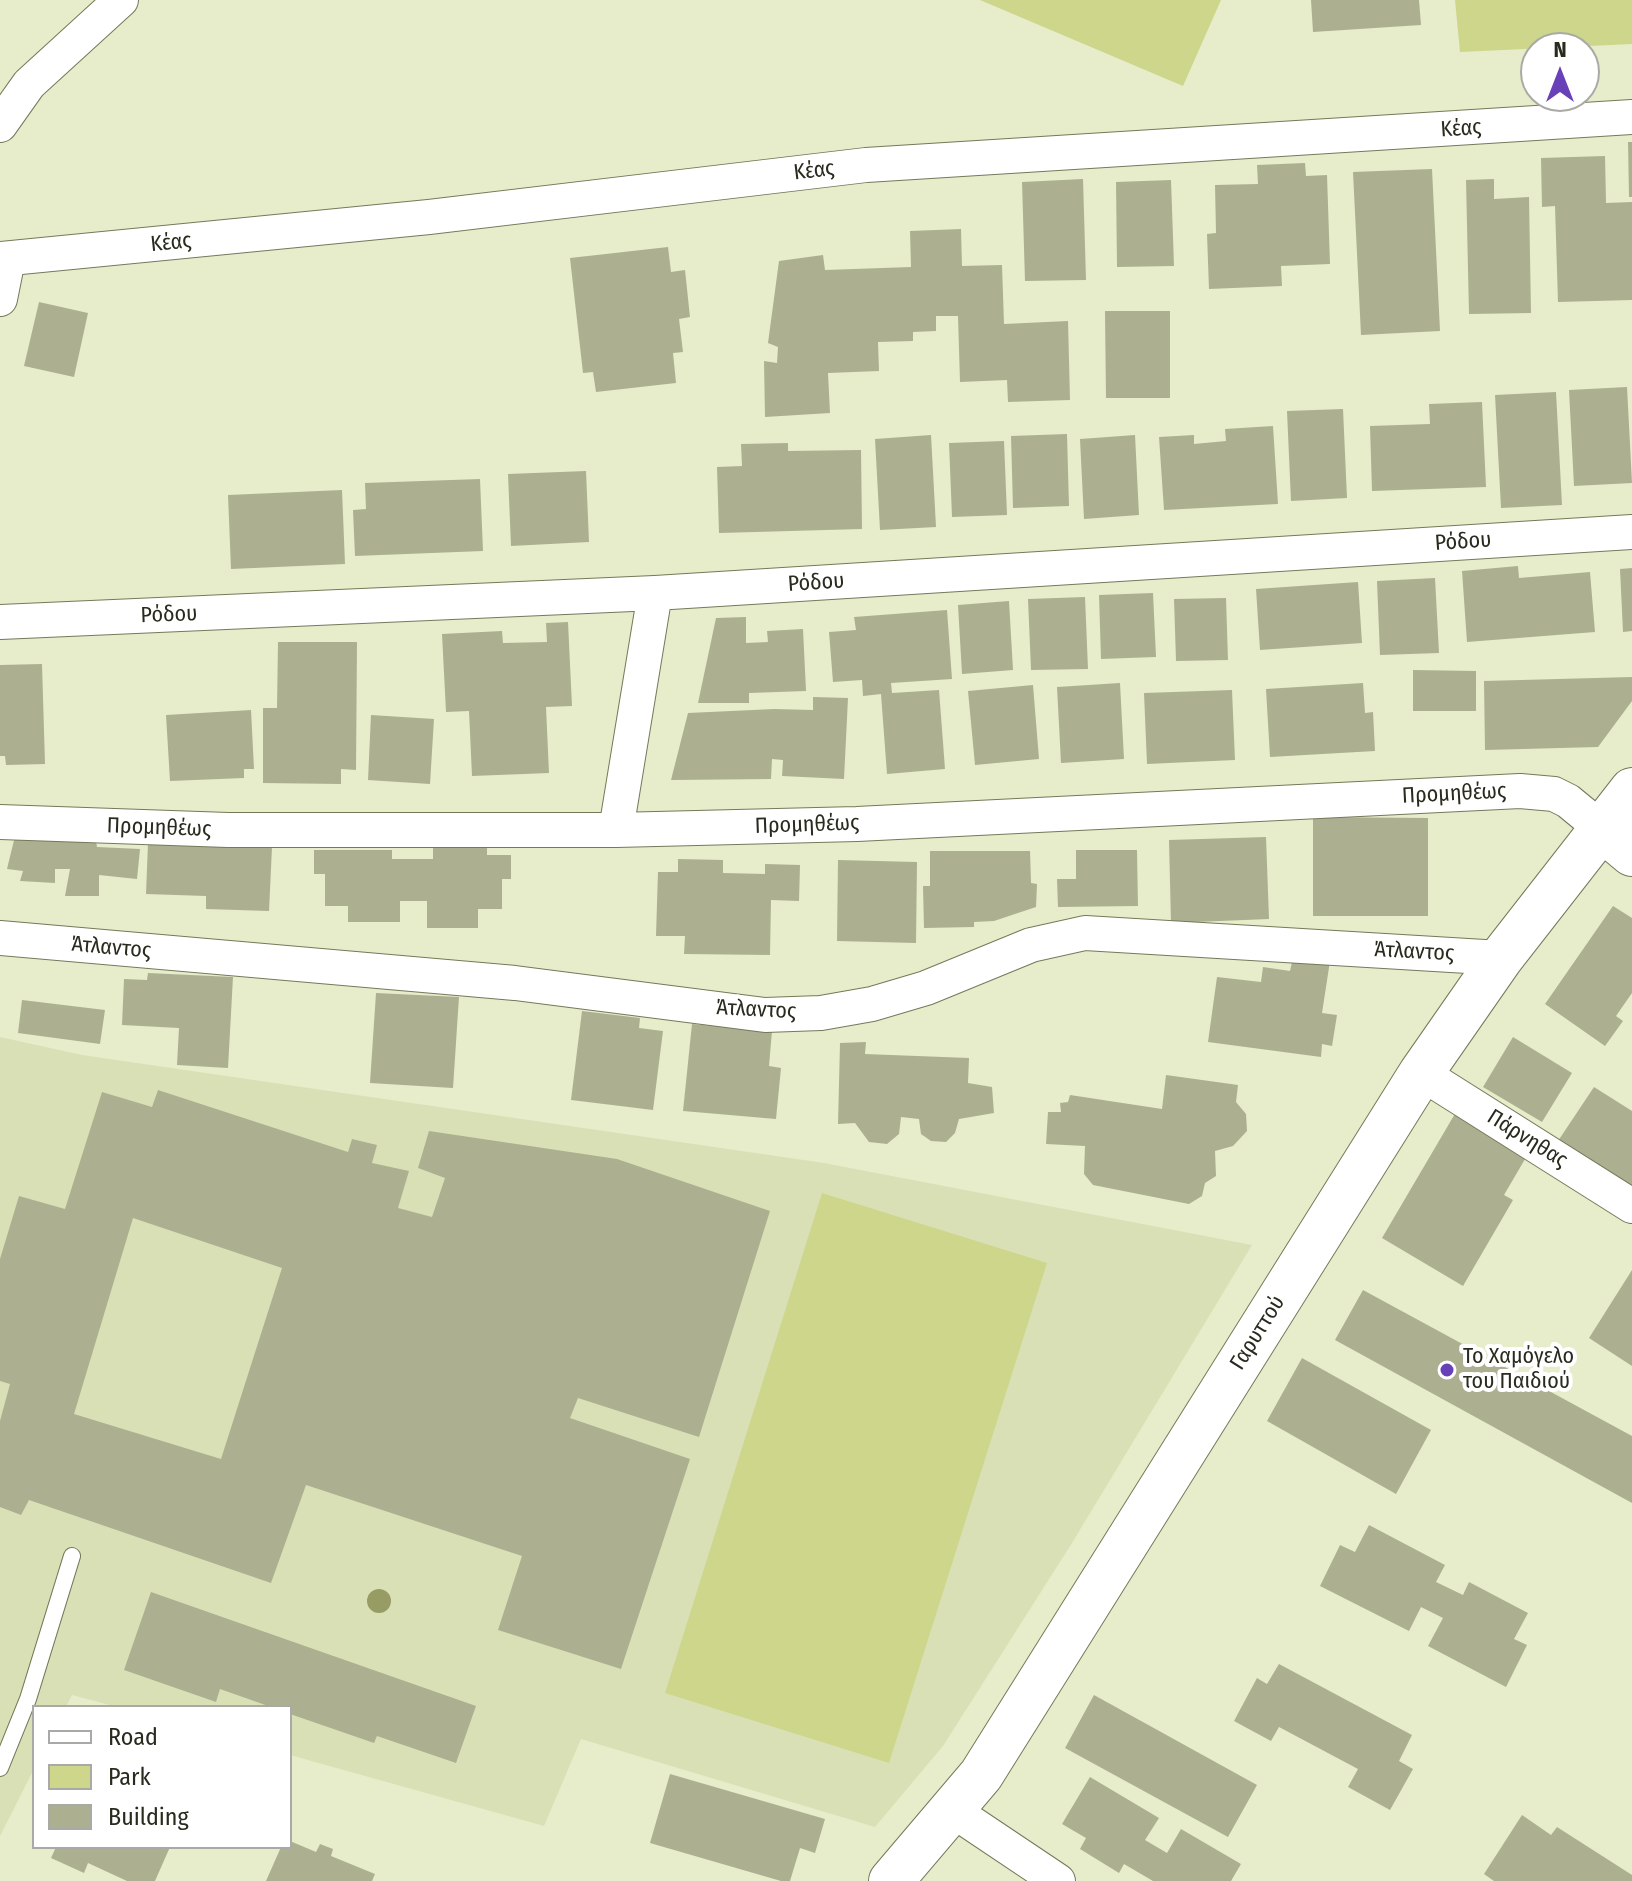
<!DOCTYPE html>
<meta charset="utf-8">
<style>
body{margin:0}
#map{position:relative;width:1632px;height:1881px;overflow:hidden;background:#e7ecca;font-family:"Fira Sans Condensed",sans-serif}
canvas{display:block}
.legend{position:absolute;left:32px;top:1705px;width:260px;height:144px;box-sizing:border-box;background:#fff;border:2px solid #a9aaa5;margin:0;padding:10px 14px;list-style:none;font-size:24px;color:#292b1e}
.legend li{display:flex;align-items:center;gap:16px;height:40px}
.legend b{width:40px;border:2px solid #a9aaa5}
.north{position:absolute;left:1520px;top:32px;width:80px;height:80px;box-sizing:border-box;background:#fff;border:2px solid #a9aaa5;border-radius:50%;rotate:0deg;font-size:22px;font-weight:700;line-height:32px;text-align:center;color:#292b1e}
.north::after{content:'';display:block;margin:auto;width:28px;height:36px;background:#6840b8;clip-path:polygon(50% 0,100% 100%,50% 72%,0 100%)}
</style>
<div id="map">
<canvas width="1632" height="1881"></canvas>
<ul class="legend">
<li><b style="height:10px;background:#fff"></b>Road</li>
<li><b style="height:22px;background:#cdd68b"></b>Park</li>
<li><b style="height:22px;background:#acb090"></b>Building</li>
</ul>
<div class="north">N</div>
</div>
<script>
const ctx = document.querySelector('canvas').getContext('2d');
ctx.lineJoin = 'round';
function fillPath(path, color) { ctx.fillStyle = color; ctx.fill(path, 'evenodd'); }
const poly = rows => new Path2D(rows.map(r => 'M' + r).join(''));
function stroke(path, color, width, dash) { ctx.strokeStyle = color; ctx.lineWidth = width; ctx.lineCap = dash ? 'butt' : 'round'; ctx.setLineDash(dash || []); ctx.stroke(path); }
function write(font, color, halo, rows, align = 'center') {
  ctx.font = font + ' "Fira Sans Condensed",sans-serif'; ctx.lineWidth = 8; ctx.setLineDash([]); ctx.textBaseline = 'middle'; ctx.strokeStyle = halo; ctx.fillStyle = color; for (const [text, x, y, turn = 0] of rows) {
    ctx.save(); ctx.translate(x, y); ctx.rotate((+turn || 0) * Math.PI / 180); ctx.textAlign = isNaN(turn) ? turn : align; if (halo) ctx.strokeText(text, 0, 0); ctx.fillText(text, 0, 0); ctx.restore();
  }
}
fillPath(poly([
 [0,1037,82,1055,824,1163,1252,1245,1072,1543,943,1746,875,1827,581,1739,544,1826,290,1755,290,1707,117,1707,72,1695,66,1707,34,1707,34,1769,0,1836]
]), '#dae0b6');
fillPath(poly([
 [980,0,1221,0,1183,86],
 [1455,0,1632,0,1632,44,1460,52],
 [822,1193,1047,1263,889,1763,665,1693]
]), '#cdd68b');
fillPath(poly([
 [1311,0,1419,0,1421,25,1313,32],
 [1628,142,1632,142,1632,197,1629,197],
 [1605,156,1606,203,1632,202,1632,300,1558,302,1555,206,1542,207,1541,158],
 [1305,163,1306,176,1327,175,1330,264,1281,266,1282,286,1209,289,1207,234,1216,233,1215,185,1258,184,1257,165],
 [1432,169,1440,331,1361,335,1353,172],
 [1083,179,1086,280,1025,281,1022,182],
 [1494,179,1494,199,1529,197,1531,313,1469,314,1466,180],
 [1171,180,1174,266,1117,267,1116,182],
 [961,229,962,266,1002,265,1004,324,1068,321,1070,400,1008,402,1007,380,960,382,958,316,936,316,936,331,913,332,913,341,878,342,879,371,828,373,830,413,765,417,764,361,777,363,778,347,768,343,779,261,823,255,825,270,911,267,910,231],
 [668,247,671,272,685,270,690,317,679,319,683,352,673,353,676,383,596,392,593,372,583,373,570,258],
 [39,302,88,313,74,377,24,366],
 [1105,311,1170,311,1170,398,1106,398],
 [1627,387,1632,483,1574,486,1569,390],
 [1556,392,1562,505,1501,508,1495,395],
 [1482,402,1486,487,1372,491,1370,426,1430,424,1429,404],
 [1343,409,1347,498,1291,501,1287,411],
 [1273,426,1278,504,1164,510,1159,437,1194,435,1194,444,1226,441,1225,429],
 [1067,434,1069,506,1013,508,1011,436],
 [931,435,936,527,880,530,875,439],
 [1135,435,1139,515,1084,519,1080,439],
 [1004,441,1007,515,952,517,949,443],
 [788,443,788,451,861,450,862,529,719,533,717,467,742,466,741,444],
 [586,471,589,542,511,546,508,474],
 [480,479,483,551,355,556,353,510,366,509,365,483],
 [342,490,345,564,231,569,228,495],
 [1518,566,1519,578,1590,572,1595,632,1467,642,1462,571],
 [1632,568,1632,631,1623,632,1620,569],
 [1435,578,1439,653,1380,655,1377,581],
 [1358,582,1362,643,1260,650,1256,589],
 [1153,593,1156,657,1101,659,1099,595],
 [1085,597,1088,669,1031,670,1028,599],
 [1226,598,1228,660,1176,661,1174,599],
 [1009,601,1013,670,962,674,958,605],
 [947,610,952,679,891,683,892,693,939,690,945,769,887,774,881,694,863,696,862,680,833,682,829,632,856,630,854,617],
 [746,617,746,643,768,642,767,631,803,629,806,691,749,693,749,703,698,703,716,618],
 [568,622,572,706,546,707,549,773,472,776,469,711,446,712,442,634,502,631,503,643,547,642,546,623],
 [278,642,357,642,356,770,341,769,341,784,263,783,263,708,277,708],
 [42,664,45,764,6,765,5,756,0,756,0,665],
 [1413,670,1476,671,1476,711,1413,711],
 [1632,677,1632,701,1598,747,1485,750,1484,681],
 [1120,683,1124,759,1061,763,1057,687],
 [1363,683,1365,713,1373,712,1375,751,1270,757,1266,689],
 [1033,685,1039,759,975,765,968,691],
 [1232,690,1235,760,1147,764,1144,693],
 [813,697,848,698,844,779,782,776,783,760,772,759,771,779,671,780,688,713,774,709,813,710],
 [251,710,254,769,244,769,244,778,170,781,166,715],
 [371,715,434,719,430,784,368,780],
 [1313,817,1428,818,1428,916,1313,916],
 [16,832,95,835,97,847,140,849,137,879,99,875,99,896,65,896,70,869,55,869,55,883,20,881,23,871,7,869],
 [1266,837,1269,919,1171,923,1169,840],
 [148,843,272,847,269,911,206,909,206,896,146,894],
 [433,847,487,847,487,855,511,855,511,879,502,879,502,909,478,909,478,928,427,928,427,901,400,901,400,922,348,922,348,906,325,906,325,874,314,874,314,850,392,850,392,859,433,859],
 [1076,850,1137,850,1138,906,1058,907,1057,879,1076,879],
 [930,851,1030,851,1031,883,1037,884,1036,907,994,921,974,922,974,927,924,928,923,886,930,886],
 [678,859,723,860,723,873,765,874,765,864,800,865,799,901,771,900,770,955,684,954,685,936,656,936,658,872,678,872],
 [838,860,917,862,916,943,837,941],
 [1613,906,1632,918,1632,993,1616,1016,1623,1021,1605,1046,1545,1004],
 [1293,957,1330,961,1322,1013,1337,1015,1332,1046,1322,1044,1321,1057,1208,1042,1217,977,1261,982,1263,967,1290,971],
 [148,973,233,977,228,1068,177,1065,179,1028,122,1025,124,979,147,980],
 [376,993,459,997,453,1088,370,1083],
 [22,1000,105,1010,100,1044,18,1033],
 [582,1011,640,1018,639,1028,663,1031,653,1110,571,1100],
 [692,1024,772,1031,769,1066,781,1068,776,1119,683,1111],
 [1513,1037,1572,1073,1542,1122,1483,1087],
 [866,1042,865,1054,969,1058,968,1083,992,1087,994,1113,959,1119,955,1133,946,1142,931,1141,921,1134,919,1119,901,1117,899,1134,887,1144,869,1142,855,1123,838,1124,840,1043],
 [1166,1075,1238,1085,1236,1102,1246,1114,1247,1131,1233,1146,1215,1151,1216,1176,1205,1183,1202,1196,1189,1204,1093,1185,1084,1174,1085,1146,1046,1144,1048,1112,1061,1112,1060,1103,1068,1102,1070,1095,1162,1109],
 [1594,1087,1632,1111,1632,1189,1558,1141],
 [158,1090,348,1152,352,1139,377,1145,372,1163,409,1171,398,1208,432,1217,445,1178,418,1168,429,1131,617,1159,770,1211,699,1437,578,1398,570,1418,690,1459,621,1669,498,1630,522,1556,306,1485,271,1583,29,1500,21,1515,0,1507,0,1421,10,1384,0,1381,0,1259,19,1196,65,1209,102,1092,152,1107],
 [133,1218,282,1268,221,1459,74,1414],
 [1456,1112,1528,1154,1504,1195,1513,1200,1463,1286,1382,1238],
 [1632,1270,1632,1366,1589,1338],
 [1363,1290,1632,1436,1632,1503,1335,1340],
 [1302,1358,1431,1430,1396,1494,1267,1421],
 [1369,1525,1445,1565,1436,1582,1463,1595,1469,1582,1528,1613,1514,1639,1527,1645,1506,1687,1428,1646,1443,1618,1421,1607,1409,1631,1320,1586,1340,1545,1355,1552],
 [151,1592,476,1706,456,1763,377,1736,374,1743,290,1714,290,1707,271,1707,220,1689,216,1702,124,1670],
 [1279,1664,1412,1735,1399,1761,1413,1769,1390,1810,1348,1787,1358,1769,1279,1727,1271,1741,1234,1721,1257,1678,1267,1684],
 [1094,1695,1257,1785,1228,1837,1065,1748],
 [670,1774,825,1819,815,1853,800,1848,790,1881,781,1881,650,1843],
 [1090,1777,1159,1818,1145,1840,1167,1853,1181,1829,1241,1864,1231,1881,1153,1881,1124,1864,1119,1873,1080,1849,1086,1838,1062,1824],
 [1522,1815,1551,1835,1557,1827,1632,1875,1632,1881,1494,1881,1484,1874],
 [290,1841,316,1852,320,1844,333,1849,331,1856,375,1874,372,1881,266,1881,281,1847,290,1847],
 [56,1847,170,1847,155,1881,127,1881,88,1863,84,1873,51,1858]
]), '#acb090');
const lane = poly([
 [0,1768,28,1699,72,1556]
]);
const street = poly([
 [0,125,29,84,121,0],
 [0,259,429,217,866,165,1632,117],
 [0,299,8,259],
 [0,622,655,593,1632,532],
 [0,822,228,830,616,830,857,824,1520,791,1554,794,1568,801,1602,829],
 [616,830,655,593],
 [0,938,515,983,765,1015,821,1013,872,1004,926,988,1031,945,1085,933,1501,958],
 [1421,1073,1632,1206],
 [952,1810,1058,1881]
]);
const secondary = poly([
 [1602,829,1632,854],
 [891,1881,981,1775,1421,1073,1501,958,1632,790]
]);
stroke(lane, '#75795a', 18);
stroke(street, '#75795a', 36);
stroke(secondary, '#75795a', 46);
stroke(lane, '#fff', 16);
stroke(street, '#fff', 34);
stroke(secondary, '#fff', 44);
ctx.fillStyle = '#979c64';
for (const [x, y] of [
 [379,1601]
]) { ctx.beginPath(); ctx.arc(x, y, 12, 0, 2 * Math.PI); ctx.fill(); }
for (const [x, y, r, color] of [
 [1447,1370,8,"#6840b8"]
]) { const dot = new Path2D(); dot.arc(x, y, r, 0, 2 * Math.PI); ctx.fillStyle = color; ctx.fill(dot); stroke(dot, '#fff', 3); }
write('22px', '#292b1e', '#fff', [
 ["Κέας",1461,129,-4],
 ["Κέας",814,171,-7],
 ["Κέας",171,243,-6],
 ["Ρόδου",1463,542,-4],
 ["Ρόδου",816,583,-4],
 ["Ρόδου",169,615,-2],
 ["Προμηθέως",1454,794,-3],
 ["Προμηθέως",807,825,-2],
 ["Προμηθέως",159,828,2],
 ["Άτλαντος",111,948,5],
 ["Άτλαντος",1414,952,3],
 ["Άτλαντος",756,1010,3],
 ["Πάρνηθας",1527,1139,32],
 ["Γαρυττού",1258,1333,-58]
]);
write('22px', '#292b1e', '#fff', [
 ["Το Χαμόγελο",1463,1357],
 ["του Παιδιού",1463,1382]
], 'left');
</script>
